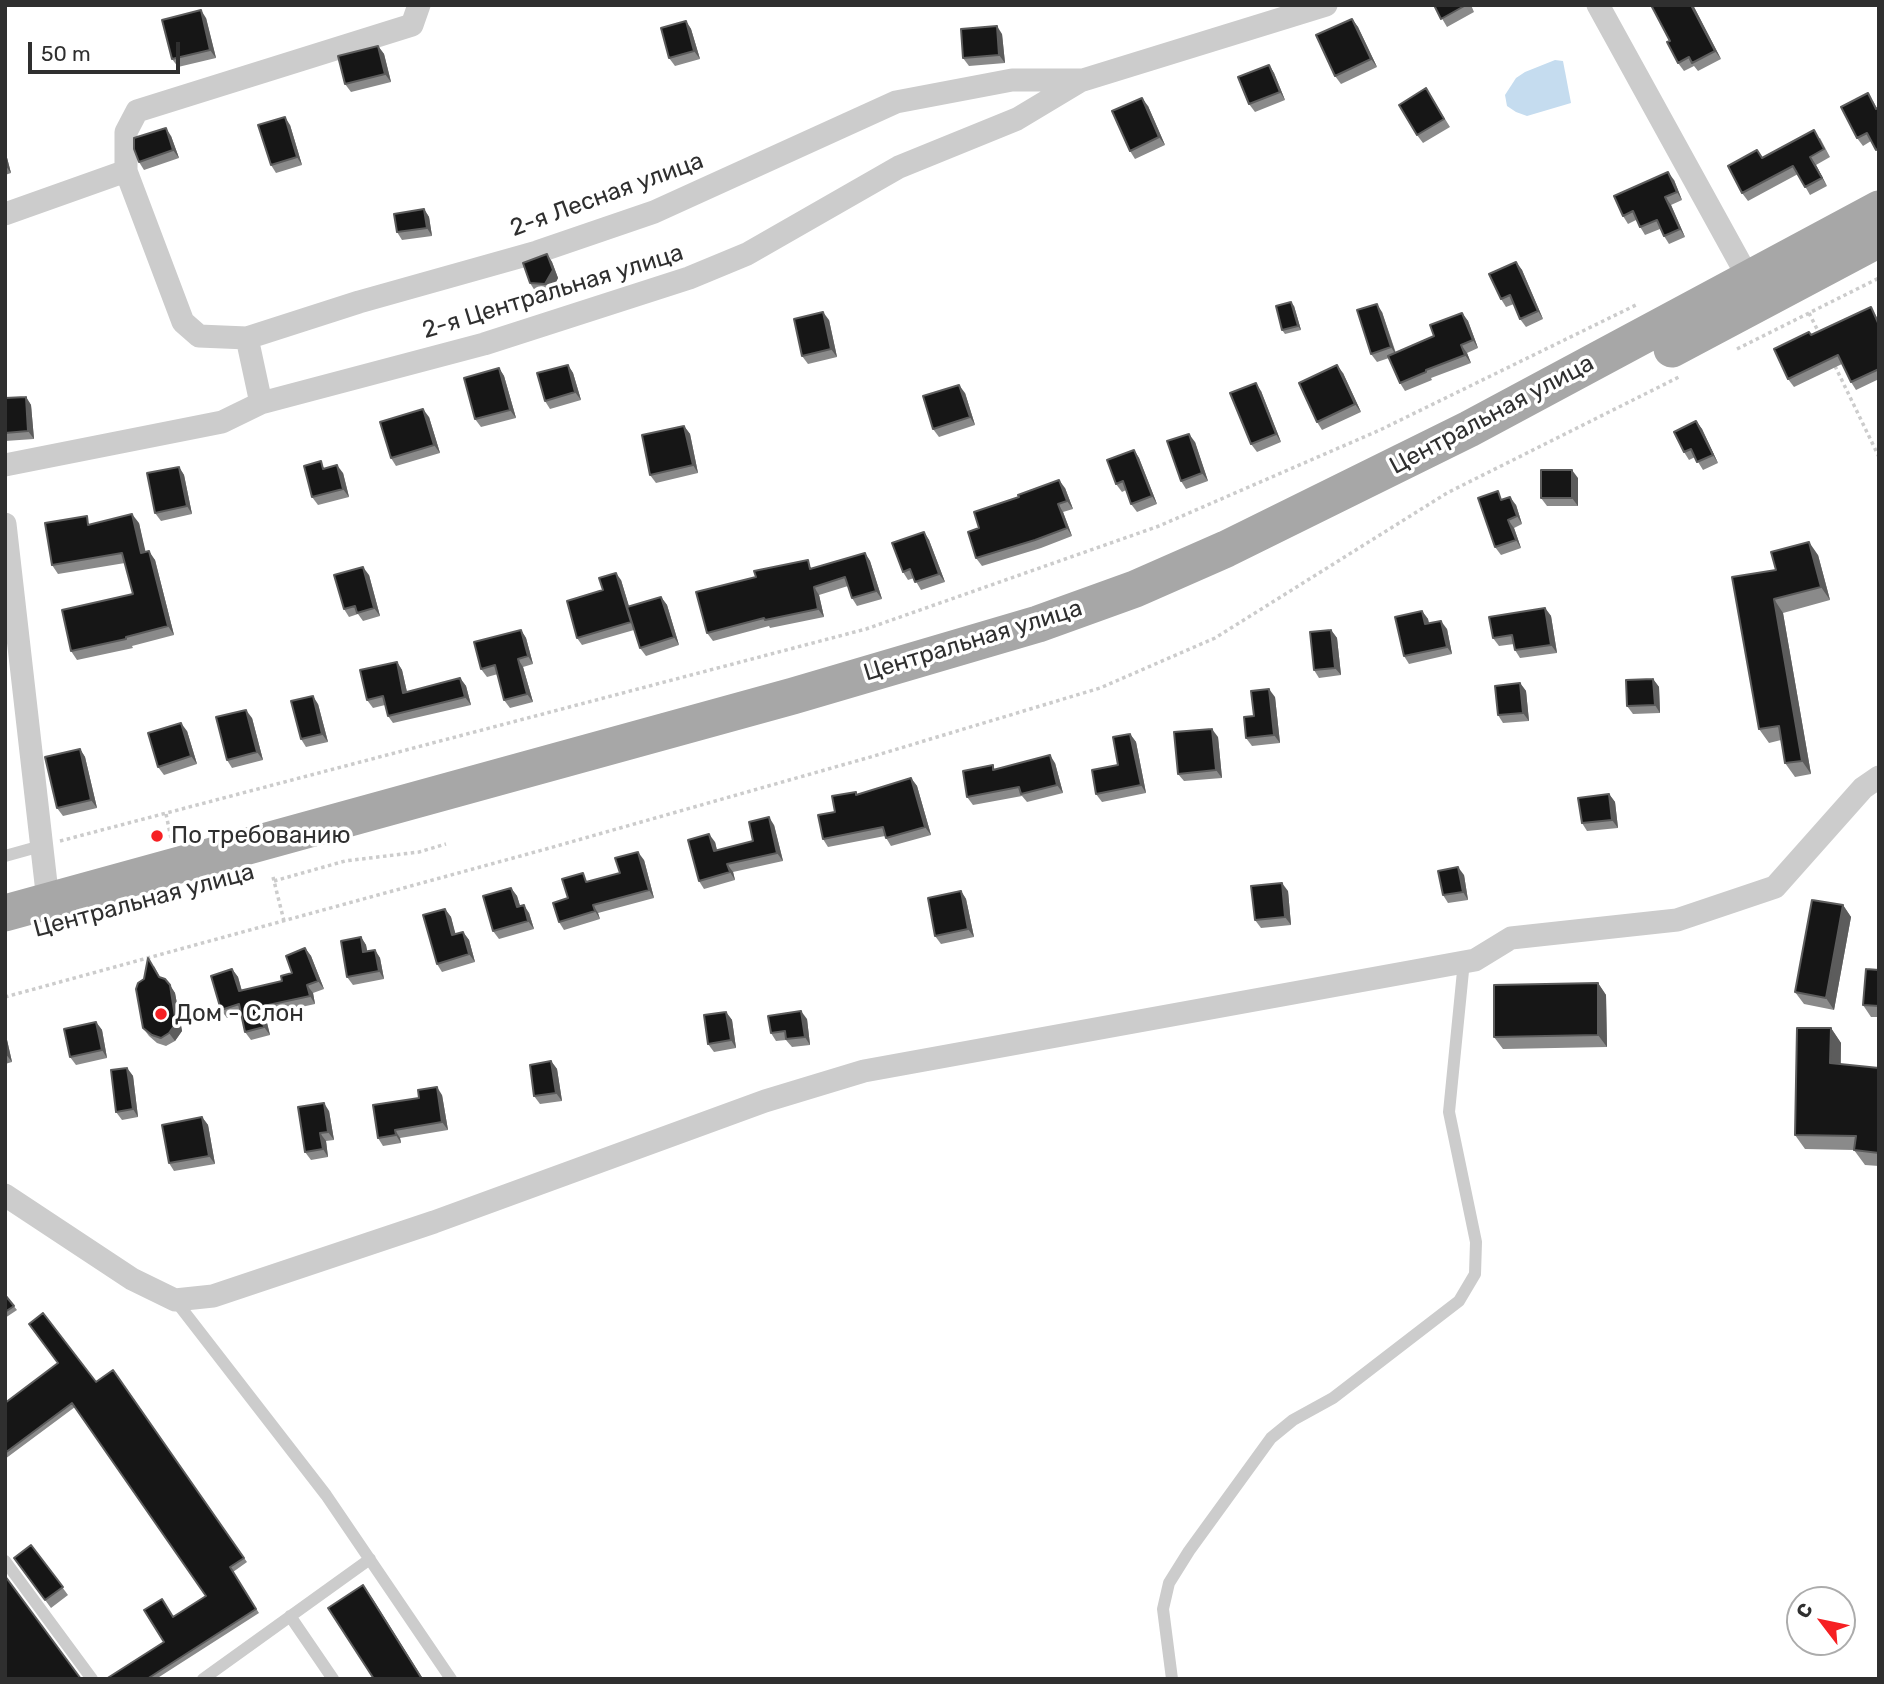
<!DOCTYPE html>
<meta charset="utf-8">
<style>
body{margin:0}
#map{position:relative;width:1884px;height:1684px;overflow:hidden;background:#fff;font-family:Rubik,sans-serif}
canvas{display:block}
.frame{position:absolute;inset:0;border:7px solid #2f2f2f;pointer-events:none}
.north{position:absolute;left:1786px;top:1586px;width:70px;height:70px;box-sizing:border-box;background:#fff;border:2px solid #acacac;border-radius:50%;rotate:302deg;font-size:19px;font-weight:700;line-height:28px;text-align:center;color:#2f2f2f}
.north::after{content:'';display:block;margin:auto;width:24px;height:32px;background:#f62023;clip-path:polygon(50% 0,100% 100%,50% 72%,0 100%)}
.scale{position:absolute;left:28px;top:42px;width:152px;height:32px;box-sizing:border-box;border:4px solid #2f2f2f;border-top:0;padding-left:9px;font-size:21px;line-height:24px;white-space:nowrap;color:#2f2f2f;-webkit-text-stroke:5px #fff;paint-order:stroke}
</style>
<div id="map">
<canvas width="1884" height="1684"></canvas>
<div class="frame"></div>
<div class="north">С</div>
<div class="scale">50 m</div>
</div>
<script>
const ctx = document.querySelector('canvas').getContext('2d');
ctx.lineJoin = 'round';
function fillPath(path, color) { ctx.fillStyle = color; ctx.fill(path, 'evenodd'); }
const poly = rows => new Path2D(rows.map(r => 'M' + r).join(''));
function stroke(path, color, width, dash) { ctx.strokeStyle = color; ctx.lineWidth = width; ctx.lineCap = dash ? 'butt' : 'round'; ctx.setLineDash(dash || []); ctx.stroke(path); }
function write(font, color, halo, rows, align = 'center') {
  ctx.font = font + ' Rubik,sans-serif'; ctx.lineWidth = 7; ctx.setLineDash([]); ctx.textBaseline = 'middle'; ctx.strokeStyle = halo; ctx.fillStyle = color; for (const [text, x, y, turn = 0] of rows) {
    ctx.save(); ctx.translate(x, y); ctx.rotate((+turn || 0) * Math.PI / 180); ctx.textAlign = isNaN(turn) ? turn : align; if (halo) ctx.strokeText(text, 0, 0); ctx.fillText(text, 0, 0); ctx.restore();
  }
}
fillPath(poly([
 [1555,60,1563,61,1571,103,1527,116,1516,112,1507,106,1505,95,1516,78,1525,72]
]), '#c5dcef');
stroke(poly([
 [1809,313,1819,333],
 [1737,349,1879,278],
 [1835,366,1879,457],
 [166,814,171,838],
 [60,841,866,629,1159,526,1380,430,1638,304],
 [273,877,284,921],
 [274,881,345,861,419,852,446,844],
 [5,997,546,849,874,756,1100,688,1215,638,1447,493,1679,377]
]), '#ccc', 3.5, [3.5, 3.5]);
stroke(poly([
 [5,856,41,846],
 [175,1300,326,1495,451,1679],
 [5,1561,92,1679],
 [290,1616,333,1679],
 [203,1679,370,1559],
 [1172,1679,1163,1609,1169,1583,1189,1551,1271,1438,1293,1420,1333,1398,1459,1301,1475,1274,1476,1242,1449,1112,1464,961]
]), '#ccc', 12);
stroke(poly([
 [1598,5,1749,279],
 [126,171,126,132,137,111,412,25,419,5],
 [5,214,126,171,183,322,199,336,247,338,359,302,537,252,654,212,896,102,1012,80,1083,80,1326,5],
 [247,338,261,403],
 [5,465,222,422,261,403,484,344,689,278,747,254,899,167,1017,119,1082,80],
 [5,524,48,901],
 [5,1195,132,1279,175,1300,213,1296,434,1222,765,1101,864,1071,1475,960,1511,938,1677,920,1775,887,1863,788,1879,777]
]), '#ccc', 23);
stroke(poly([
 [1672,349,1879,239],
 [5,913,793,696,1038,624,1135,589,1226,549,1469,429,1879,209]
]), '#a7a7a7', 37);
fillPath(poly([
 [1434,5,1471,5,1474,12,1447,27],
 [1693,5,1721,59,1698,71,1694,66,1684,71,1678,63,1670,41],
 [206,18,216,58,178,67,172,59],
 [1352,19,1358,27,1377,67,1341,84,1335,76],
 [686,21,691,29,700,59,675,66,669,58],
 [1002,34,1005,63,969,66,963,58],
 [378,46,384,54,391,82,351,92,345,84],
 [1269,65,1274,73,1285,100,1255,112,1249,104],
 [1431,96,1450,127,1423,143,1417,135],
 [1873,101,1877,108,1879,107,1879,154,1871,141,1863,146,1857,138],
 [1148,106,1165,145,1135,159,1130,151],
 [290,125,302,165,276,173,271,165],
 [171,136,179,158,144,170,139,162],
 [1820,138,1830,157,1816,165,1827,186,1810,195,1798,174,1748,201,1742,193,1757,150,1763,158],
 [5,150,11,173,5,175],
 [1674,180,1682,200,1671,205,1685,237,1669,244,1664,236,1660,229,1645,235,1636,220,1628,224,1623,216],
 [424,209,429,217,432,236,402,240,397,232],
 [547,254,552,262,558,278,551,292,535,291,530,283],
 [1516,262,1522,270,1543,319,1526,327,1520,319,1514,304,1506,307,1501,299],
 [1294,306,1301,330,1285,334,1282,330],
 [1871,307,1879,321,1879,379,1856,390,1851,382,1842,364,1794,387,1788,379,1811,335],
 [1382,312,1396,353,1434,336,1462,313,1468,321,1478,348,1467,353,1471,363,1431,378,1432,380,1405,391,1400,383,1389,358,1377,362,1371,354],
 [829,320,837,357,808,364,802,356],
 [568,365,573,373,581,400,550,409,545,401],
 [499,368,504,376,516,418,481,427,475,419],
 [1343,373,1361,412,1322,430,1317,422],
 [1261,391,1281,442,1257,452,1251,444],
 [965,393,975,425,939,437,933,429],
 [26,397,31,405,34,439,5,441,5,398],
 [429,417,440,453,396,466,391,458],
 [1696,421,1702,429,1718,463,1703,470,1695,457,1689,460,1684,452],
 [684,426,690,434,698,473,656,483,650,475],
 [1195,442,1208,481,1186,489,1181,481],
 [1134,450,1139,458,1157,504,1137,512,1131,504,1126,490,1122,492,1116,484],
 [179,467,184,475,192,514,161,521,155,513],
 [325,468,343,473,349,497,318,505,312,497],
 [1578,478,1578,506,1547,506,1541,498],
 [1065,488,1073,509,1063,512,1072,536,1041,548,982,566,976,558,979,528],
 [1504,499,1516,505,1522,524,1514,528,1521,548,1501,555,1495,547],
 [139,523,145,552,155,560,174,635,132,646,133,648,77,660,71,651,133,594,125,563,58,574,52,565,92,524],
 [924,532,929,540,945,582,921,590,914,578,908,580,903,572],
 [865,553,870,561,882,599,857,606,852,598,848,586,819,595,824,617,770,628,769,626,713,641,707,633,814,568],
 [1818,555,1830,600,1783,613,1811,774,1795,777,1785,763,1781,740,1769,743,1759,729,1776,570],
 [369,575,380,616,363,621,358,614,349,617,344,609],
 [621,580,629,607,661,597,667,605,679,645,646,656,640,648,634,630,582,645,577,638,603,590],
 [1545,608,1551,616,1557,653,1520,658,1515,650,1514,644,1499,646,1493,638],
 [1422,611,1428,619,1429,624,1447,629,1452,654,1409,664,1404,656],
 [521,630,526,638,533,664,523,667,533,702,510,708,504,700,498,674,487,677,481,669],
 [1331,630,1337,638,1341,675,1319,678,1314,670],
 [397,662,402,670,407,692,460,678,466,686,471,705,393,723,388,716,385,705,373,708,367,700],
 [1653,679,1659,687,1660,713,1633,714,1627,706],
 [1520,683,1526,691,1529,721,1503,723,1498,715],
 [1275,697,1280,743,1252,746,1246,738,1254,716],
 [318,704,328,742,306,747,301,739],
 [252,718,263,760,232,768,227,760],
 [187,731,197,764,164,775,158,767],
 [1130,734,1136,742,1146,793,1102,802,1096,794,1118,765],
 [1218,737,1222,778,1184,781,1178,774],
 [80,749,85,757,97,808,63,816,57,808],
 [1055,763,1063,793,1027,802,1022,796,973,805,967,797,993,765,995,770],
 [911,778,917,786,931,835,891,846,885,836,828,847,823,839,835,812,858,794],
 [1609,794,1615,802,1618,828,1587,831,1582,823],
 [774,825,783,861,733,872,735,880,704,889,699,881,715,842,717,850,753,841],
 [644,860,654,898,598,913,600,919,564,930,559,922,568,898,589,881,620,873],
 [1464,875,1468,900,1448,903,1443,895],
 [511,888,517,896,520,906,529,913,534,929,499,939,493,931],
 [961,891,966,899,974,937,941,944,935,936],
 [1288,891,1291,925,1261,928,1255,920],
 [1843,905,1851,917,1834,1010,1804,1004,1795,992],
 [445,909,451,917,455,934,463,932,469,940,475,962,442,972,437,964],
 [361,937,366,945,367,951,375,950,380,958,384,979,353,985,347,977],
 [305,948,311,956,324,989,313,993,315,1004,265,1015,270,1035,251,1040,245,1032,241,1013,227,1018,221,1010,232,969,238,977,242,991,282,981,292,973],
 [154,966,160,977,165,979,175,993,182,1031,175,1041,166,1046,157,1043,149,1036,143,1028,144,979],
 [1879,970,1879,1017,1871,1017,1863,1005],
 [1598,983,1606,995,1607,1047,1503,1049,1494,1037],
 [726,1012,732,1020,736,1048,714,1052,708,1044],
 [807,1019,810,1045,792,1047,786,1040,776,1041,771,1033],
 [96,1022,102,1030,107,1058,76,1065,70,1057],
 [1831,1028,1841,1043,1841,1064,1879,1068,1879,1166,1865,1165,1854,1150,1805,1149,1795,1135],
 [5,1031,12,1062,5,1064],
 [551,1061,557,1069,562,1101,540,1104,534,1096],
 [127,1068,133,1076,138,1117,122,1120,116,1112],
 [442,1095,448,1130,400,1138,401,1143,383,1146,378,1138],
 [329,1111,334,1140,326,1141,328,1157,311,1160,305,1152],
 [202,1117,208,1125,215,1164,174,1171,169,1163],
 [5,1295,17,1310,5,1318],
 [113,1370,247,1562,233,1572,259,1613,156,1679,106,1679,164,1642,173,1617,206,1596,75,1407,5,1459,5,1403,96,1382],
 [31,1545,68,1595,51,1608,14,1558]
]), '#8a8a8a');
fillPath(poly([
 [1691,5,1693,5,1721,59,1715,51],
 [201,10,206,18,216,58,210,50],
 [1352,19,1358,27,1377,67,1371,59],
 [686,21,691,29,700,59,694,51],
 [997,26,1002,34,1005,63,999,55],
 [378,46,384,54,391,82,385,74],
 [1269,65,1274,73,1285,100,1280,92],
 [1142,98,1148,106,1165,145,1159,137],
 [285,117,290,125,302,165,297,157],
 [166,128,171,136,179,158,173,150],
 [5,150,11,173,5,165],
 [1810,157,1816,165,1827,186,1822,178],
 [1668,172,1674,180,1682,200,1677,192],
 [1665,197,1671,205,1685,237,1680,229],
 [424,209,429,217,432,236,427,228],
 [547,254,552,262,558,278,551,292,545,284],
 [1516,262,1522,270,1543,319,1538,311],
 [1291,302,1294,306,1301,330,1298,326],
 [1377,304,1382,312,1396,355,1391,347],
 [823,312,829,320,837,357,831,349],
 [1462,313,1468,321,1478,348,1473,340],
 [1461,345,1467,353,1471,363,1465,355],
 [568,365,573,373,581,400,575,392],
 [1337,365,1343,373,1361,412,1355,404],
 [499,368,504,376,516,418,510,410],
 [1256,383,1261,391,1281,442,1276,434],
 [959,385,965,393,975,425,970,417],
 [26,397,31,405,34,439,28,431],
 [423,409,429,417,440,453,434,445],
 [1696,421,1702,429,1718,463,1713,455],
 [684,426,690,434,698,473,693,465],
 [1189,434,1195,442,1208,481,1202,473],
 [1134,450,1139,458,1157,504,1152,496],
 [337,465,343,473,349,497,343,489],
 [179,467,184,475,192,514,187,506],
 [1572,470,1578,478,1578,506,1572,498],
 [1059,480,1065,488,1073,509,1067,501],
 [1510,497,1516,505,1522,524,1517,516],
 [1058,504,1063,512,1072,536,1067,528],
 [132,514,139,523,148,562,141,553],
 [1508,520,1514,528,1521,548,1516,540],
 [924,532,929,540,945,582,939,574],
 [1809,542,1818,555,1830,600,1821,587],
 [149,551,155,560,174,635,168,626],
 [865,553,870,561,882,599,876,591],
 [363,567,369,575,380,616,374,608],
 [616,573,621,580,636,629,631,622],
 [814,587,819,595,824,617,818,609],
 [661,597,667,605,679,645,674,637],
 [1774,599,1783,613,1811,774,1802,761],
 [1545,608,1551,616,1557,653,1551,645],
 [1422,611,1428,619,1431,632,1425,624],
 [1441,621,1447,629,1452,654,1447,647],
 [521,630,526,638,533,664,528,656],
 [1331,630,1337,638,1341,675,1335,668],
 [518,659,523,667,533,702,527,694],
 [397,662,402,670,409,701,403,693],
 [460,678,466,686,471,705,465,697],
 [1653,679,1659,687,1660,713,1655,705],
 [1520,683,1526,691,1529,721,1523,713],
 [1269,689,1275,697,1280,743,1274,735],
 [313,696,318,704,328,742,322,734],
 [246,710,252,718,263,760,257,752],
 [181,723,187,731,197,764,191,756],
 [1212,729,1218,737,1222,778,1216,770],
 [1130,734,1136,742,1146,793,1141,785],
 [80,749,85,757,97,808,91,800],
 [1050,755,1055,763,1063,793,1057,785],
 [911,778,917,786,931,835,925,827],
 [1609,794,1615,802,1618,828,1612,820],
 [769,817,774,825,783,861,777,853],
 [709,834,715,842,719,859,714,851],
 [638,852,644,860,654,898,649,890],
 [727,864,733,872,735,880,730,872],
 [1458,867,1464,875,1468,900,1463,892],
 [1282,883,1288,891,1291,925,1285,917],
 [511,888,517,896,523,915,517,907],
 [961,891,966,899,974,937,968,929],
 [524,905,529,913,534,929,528,921],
 [593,905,598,913,600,919,595,911],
 [1843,905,1851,917,1834,1010,1826,998],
 [445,909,451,917,458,943,452,935],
 [463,932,469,940,475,962,469,954],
 [361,937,366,945,369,960,363,952],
 [305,948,311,956,324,989,318,981],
 [375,950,380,958,384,979,379,971],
 [232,969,238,977,244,999,239,991],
 [1598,983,1606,995,1607,1047,1598,1035],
 [170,985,175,993,182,1031,175,1041,169,1033],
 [307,985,313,993,315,1004,310,996],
 [259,1007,265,1015,270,1035,264,1027],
 [801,1011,807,1019,810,1045,805,1037],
 [726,1012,732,1020,736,1048,731,1040],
 [96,1022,102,1030,107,1058,102,1050],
 [1831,1028,1841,1043,1840,1078,1830,1063],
 [5,1031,12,1062,5,1053],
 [551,1061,557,1069,562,1101,556,1093],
 [127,1068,133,1076,138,1117,133,1109],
 [437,1087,442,1095,448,1130,442,1122],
 [324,1103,329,1111,334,1140,328,1132],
 [202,1117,208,1125,215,1164,209,1156],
 [395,1130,400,1138,401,1143,396,1135],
 [320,1133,326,1141,328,1157,323,1149],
 [363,1585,374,1601,423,1679,422,1679]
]), '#5c5c5c');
const building = poly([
 [1434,5,1466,5,1441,19,1434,5],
 [1651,5,1691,5,1715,51,1692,63,1689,57,1678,63,1667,42,1670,41,1651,5],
 [201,10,210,50,172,59,162,20,201,10],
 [1352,19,1371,59,1335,76,1316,35,1352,19],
 [686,21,694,51,669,58,661,28,686,21],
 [997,26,999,55,963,58,961,29,997,26],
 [378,46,385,74,345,84,338,56,378,46],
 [1269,65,1280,92,1249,104,1238,77,1269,65],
 [1426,88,1444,119,1417,135,1399,105,1426,88],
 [1868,93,1876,109,1879,107,1879,148,1876,150,1867,133,1857,138,1841,107,1868,93],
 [1142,98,1159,137,1130,151,1112,111,1142,98],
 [285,117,297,157,271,165,258,125,285,117],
 [166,128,173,150,139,162,134,149,134,138,166,128],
 [1814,130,1824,149,1810,157,1822,178,1805,187,1793,166,1742,193,1728,166,1757,150,1762,158,1814,130],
 [1668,172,1677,192,1665,197,1680,229,1664,236,1657,220,1640,227,1633,211,1623,216,1614,196,1668,172],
 [424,209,427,228,397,232,394,214,424,209],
 [547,254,553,270,545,284,530,283,523,263,547,254],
 [1516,262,1538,311,1520,319,1510,295,1501,299,1489,274,1516,262],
 [1291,302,1298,326,1282,330,1276,306,1291,302],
 [1377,304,1391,347,1371,354,1357,310,1377,304],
 [1871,307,1879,325,1879,369,1851,382,1838,355,1788,379,1774,349,1809,332,1811,335,1871,307],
 [823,312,831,349,802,356,794,319,823,312],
 [1462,313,1473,340,1461,345,1465,355,1426,370,1426,372,1400,383,1388,356,1434,336,1430,325,1462,313],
 [568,365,575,392,545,401,537,373,568,365],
 [1337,365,1355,404,1317,422,1299,383,1337,365],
 [499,368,510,410,475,419,464,378,499,368],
 [1256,383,1276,434,1251,444,1230,393,1256,383],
 [959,385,970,417,933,429,923,396,959,385],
 [26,397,28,431,5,433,5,398,26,397],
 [423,409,434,445,391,458,380,422,423,409],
 [1696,421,1713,455,1697,462,1691,449,1684,452,1674,432,1696,421],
 [684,426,693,465,650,475,642,435,684,426],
 [1189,434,1202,473,1181,481,1167,441,1189,434],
 [1134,450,1152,496,1131,504,1123,481,1116,484,1107,460,1134,450],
 [321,461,323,469,337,465,343,489,312,497,304,466,321,461],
 [179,467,187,506,155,513,147,473,179,467],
 [1541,470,1572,470,1572,498,1541,498,1541,470],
 [1059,480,1067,501,1058,504,1067,528,1035,540,976,558,968,532,979,528,974,512,1019,497,1018,495,1059,480],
 [1498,491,1501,500,1510,497,1517,516,1508,520,1516,540,1495,547,1478,498,1498,491],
 [132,514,141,553,149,551,168,626,126,637,126,639,71,651,62,610,133,594,122,553,52,565,45,523,87,516,88,525,132,514],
 [924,532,939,574,915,582,910,569,903,572,892,543,924,532],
 [1809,542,1821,587,1774,599,1802,761,1785,763,1779,726,1759,729,1732,577,1776,570,1771,552,1809,542],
 [865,553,876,591,852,598,845,577,814,587,818,609,765,620,764,618,707,633,696,592,756,577,754,571,808,560,810,569,865,553],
 [363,567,374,608,357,613,355,606,344,609,334,575,363,567],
 [616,573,631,622,577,638,567,601,603,590,599,578,616,573],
 [661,597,674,637,640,648,627,607,661,597],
 [1545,608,1551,645,1515,650,1512,635,1493,638,1489,617,1545,608],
 [1422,611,1425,624,1441,621,1447,647,1404,656,1395,617,1422,611],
 [521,630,528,656,518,659,527,694,504,700,495,665,481,669,474,642,521,630],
 [1331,630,1335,668,1314,670,1310,632,1331,630],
 [397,662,403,693,460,678,465,697,388,716,383,696,367,700,360,670,397,662],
 [1653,679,1655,705,1627,706,1626,680,1653,679],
 [1520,683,1523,713,1498,715,1495,686,1520,683],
 [1269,689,1274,735,1246,738,1244,717,1254,716,1251,691,1269,689],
 [313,696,322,734,301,739,291,701,313,696],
 [246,710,257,752,227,760,216,717,246,710],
 [181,723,191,756,158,767,148,733,181,723],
 [1212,729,1216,770,1178,774,1174,732,1212,729],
 [1130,734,1141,785,1096,794,1092,770,1118,765,1113,737,1130,734],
 [80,749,91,800,57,808,45,757,80,749],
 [1050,755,1057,785,1021,794,1019,787,967,797,963,771,993,765,993,770,1050,755],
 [911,778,925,827,886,838,883,827,823,839,818,815,835,812,832,796,856,792,856,795,911,778],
 [1609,794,1612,820,1582,823,1578,798,1609,794],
 [769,817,777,853,727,864,730,872,699,881,688,840,709,834,714,851,753,841,749,822,769,817],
 [638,852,649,890,593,905,595,911,559,922,553,903,568,898,562,879,583,873,586,882,620,873,615,858,638,852],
 [1458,867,1463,892,1443,895,1438,871,1458,867],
 [1282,883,1285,917,1255,920,1251,886,1282,883],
 [511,888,517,907,524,905,528,921,493,931,483,896,511,888],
 [961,891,968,929,935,936,928,898,961,891],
 [1812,900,1843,905,1826,998,1795,992,1812,900],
 [445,909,452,935,463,932,469,954,437,964,423,915,445,909],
 [361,937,363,952,375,950,379,971,347,977,341,941,361,937],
 [305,948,318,981,307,985,310,996,259,1007,264,1027,245,1032,239,1004,221,1010,211,976,232,969,239,991,282,981,281,976,292,973,286,956,305,948],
 [148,958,159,977,165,979,170,985,176,1023,169,1033,161,1038,152,1035,143,1028,136,989,138,983,144,979,148,958],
 [1866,969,1879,970,1879,1006,1863,1005,1866,969],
 [1598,983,1598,1035,1494,1037,1494,985,1598,983],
 [801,1011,805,1037,786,1039,785,1031,771,1033,768,1016,801,1011],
 [726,1012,731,1040,708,1044,704,1015,726,1012],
 [96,1022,102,1050,70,1057,64,1029,96,1022],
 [1797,1028,1831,1028,1830,1063,1879,1068,1879,1153,1854,1150,1856,1136,1795,1135,1797,1028],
 [551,1061,556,1093,534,1096,530,1065,551,1061],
 [127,1068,133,1109,116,1112,111,1070,127,1068],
 [437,1087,442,1122,395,1130,396,1135,378,1138,373,1105,419,1098,418,1090,437,1087],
 [324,1103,328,1132,320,1133,323,1149,305,1152,298,1107,324,1103],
 [202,1117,209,1156,169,1163,162,1125,202,1117],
 [5,1295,14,1306,5,1312,5,1295],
 [43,1313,96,1382,113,1370,244,1558,230,1567,256,1609,147,1679,106,1679,164,1642,144,1610,162,1599,173,1617,206,1596,72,1403,5,1453,5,1403,58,1363,29,1324,43,1313],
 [31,1545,63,1587,45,1600,14,1558,31,1545],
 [5,1576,81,1679,5,1679,5,1576],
 [363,1585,422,1679,374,1679,328,1608,363,1585]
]);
fillPath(building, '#161616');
stroke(building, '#5c5c5c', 2);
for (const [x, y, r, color] of [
 [157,836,7,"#f62023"],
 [161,1014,7,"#f62023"]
]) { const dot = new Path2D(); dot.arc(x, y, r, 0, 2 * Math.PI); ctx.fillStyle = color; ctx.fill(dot); stroke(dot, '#fff', 2.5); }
write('24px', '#2f2f2f', '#fff', [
 ["2-я Лесная улица",607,195,-20],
 ["2-я Центральная улица",553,292,-17],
 ["Центральная улица",1492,415,-28],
 ["Центральная улица",973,641,-17],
 ["Центральная улица",144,901,-15]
]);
write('24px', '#2f2f2f', '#fff', [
 ["По требованию",171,836],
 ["Дом - Слон",175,1014]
], 'left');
</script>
